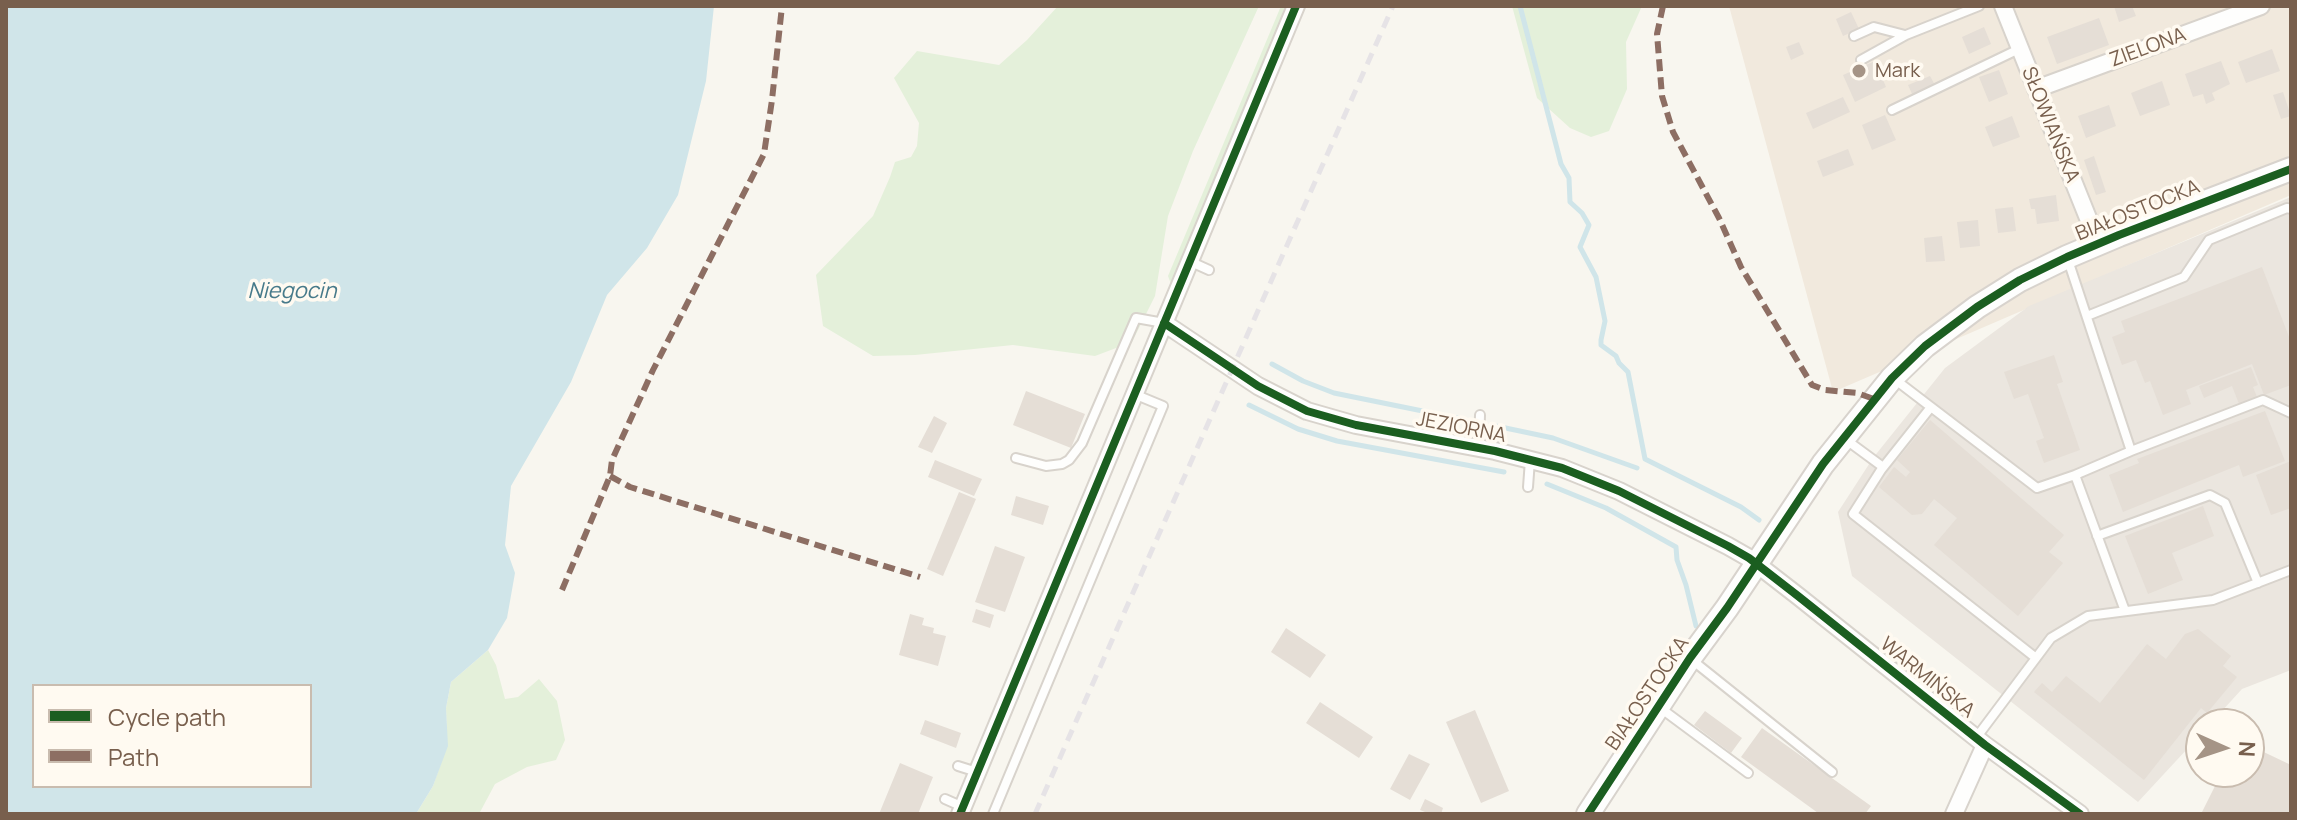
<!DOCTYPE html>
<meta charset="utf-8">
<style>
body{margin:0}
#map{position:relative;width:2297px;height:820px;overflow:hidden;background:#f8f6ef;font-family:Manrope,sans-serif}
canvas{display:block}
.frame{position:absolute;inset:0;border:8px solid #785f4d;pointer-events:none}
.legend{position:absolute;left:32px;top:684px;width:280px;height:104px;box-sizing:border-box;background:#fffaf1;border:2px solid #c9bcaf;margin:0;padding:10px 14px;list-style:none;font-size:24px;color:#785f4d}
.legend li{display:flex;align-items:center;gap:16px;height:40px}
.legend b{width:40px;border:2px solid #c9bcaf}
.north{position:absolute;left:2185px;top:708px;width:80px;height:80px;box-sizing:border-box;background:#fffaf1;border:2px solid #c9bcaf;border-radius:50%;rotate:93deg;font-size:22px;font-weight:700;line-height:32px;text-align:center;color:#785f4d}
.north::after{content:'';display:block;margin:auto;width:28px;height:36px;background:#a59486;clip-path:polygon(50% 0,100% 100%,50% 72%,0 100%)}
</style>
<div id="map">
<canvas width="2297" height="820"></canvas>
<div class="frame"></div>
<ul class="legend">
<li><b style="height:10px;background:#1b5e20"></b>Cycle path</li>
<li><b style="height:10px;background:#8d6e63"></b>Path</li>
</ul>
<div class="north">N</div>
</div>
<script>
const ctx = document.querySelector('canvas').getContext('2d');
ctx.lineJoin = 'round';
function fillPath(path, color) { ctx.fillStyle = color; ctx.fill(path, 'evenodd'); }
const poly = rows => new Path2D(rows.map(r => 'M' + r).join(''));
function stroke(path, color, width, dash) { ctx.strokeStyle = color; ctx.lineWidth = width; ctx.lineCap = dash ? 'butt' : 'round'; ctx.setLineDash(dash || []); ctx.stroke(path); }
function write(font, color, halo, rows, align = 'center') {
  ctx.font = font + ' Manrope,sans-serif'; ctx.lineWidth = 7; ctx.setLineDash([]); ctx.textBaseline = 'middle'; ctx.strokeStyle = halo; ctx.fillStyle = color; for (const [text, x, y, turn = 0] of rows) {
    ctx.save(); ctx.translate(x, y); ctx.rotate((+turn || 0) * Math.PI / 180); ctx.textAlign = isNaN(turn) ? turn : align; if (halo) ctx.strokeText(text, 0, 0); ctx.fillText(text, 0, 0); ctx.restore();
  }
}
fillPath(poly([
 [1729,6,2291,6,2291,195,1833,392]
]), '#f1e9dd');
fillPath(poly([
 [2291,197,2291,670,2242,689,2210,724,2201,724,2201,734,2138,802,1852,576,1838,512,1873,458,1945,368,2029,306]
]), '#ebe6df');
fillPath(poly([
 [1058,6,1259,6,1193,151,1168,216,1155,296,1132,342,1095,356,1013,345,915,355,873,356,823,326,816,275,873,216,890,177,895,162,911,157,917,146,919,123,894,78,917,51,999,65,1027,40],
 [1281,6,1288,6,1171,284,1168,276],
 [1512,6,1642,6,1626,42,1627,89,1609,131,1591,137,1570,128,1537,98],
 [488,650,496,665,505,699,518,697,539,679,557,701,565,740,556,760,527,767,495,784,479,814,416,814,433,786,447,746,446,708,451,682]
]), '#e4f0da');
fillPath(poly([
 [6,6,714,6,706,81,678,195,647,248,607,295,571,382,511,486,505,545,515,573,507,618,488,650,451,682,446,708,448,746,433,786,416,814,6,814],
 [34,686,310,686,310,786,34,786]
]), '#d0e5e9');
stroke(poly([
 [1520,6,1561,164,1569,178,1570,202,1582,213,1589,225,1580,247,1596,277,1605,321,1601,340,1601,345,1616,356,1619,363,1628,372,1645,459,1741,507,1759,520],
 [1272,364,1303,381,1334,393,1462,419],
 [1249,405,1298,429,1337,441,1504,472],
 [1496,426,1553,438,1637,468],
 [1547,484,1606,508,1676,547,1677,560,1686,585,1696,626]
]), '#d0e5e9', 5);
fillPath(poly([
 [2114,6,2132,6,2136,16,2119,22],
 [1851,12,1859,29,1843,36,1836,19],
 [2099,18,2109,45,2057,64,2047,37],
 [1984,27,1991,44,1969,54,1962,37],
 [1799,42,1804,54,1791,60,1786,47],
 [2272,49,2280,71,2246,83,2238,62],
 [1875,61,1886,87,1855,102,1843,75],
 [2221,61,2230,84,2212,93,2215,100,2206,104,2203,94,2193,97,2185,74],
 [1999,70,2008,94,1989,102,1979,77],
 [1930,76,1935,85,1913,96,1908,85],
 [2162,81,2170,105,2140,116,2131,93],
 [2283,92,2291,116,2281,119,2273,95],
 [1843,97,1850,112,1813,129,1806,113],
 [2109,105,2116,126,2086,138,2078,116],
 [1885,115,1896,140,1872,150,1862,125],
 [2012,116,2020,137,1993,147,1985,127],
 [1848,149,1854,165,1823,177,1817,161],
 [2094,156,2106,192,2096,195,2084,160],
 [2056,195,2059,221,2037,224,2035,209,2031,209,2029,199],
 [2013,207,2016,231,1998,233,1995,209],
 [1978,220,1980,246,1960,248,1957,222],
 [1942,236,1945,261,1926,262,1924,238],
 [2262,267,2291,342,2291,385,2264,395,2252,364,2186,390,2191,404,2163,415,2150,381,2145,383,2136,360,2122,365,2112,337,2125,332,2121,321],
 [2054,355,2063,382,2057,384,2080,450,2044,463,2036,441,2044,438,2028,394,2014,399,2004,372],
 [2251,367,2258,385,2253,387,2259,402,2241,409,2232,386,2204,398,2199,386],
 [1026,391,1085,414,1071,448,1013,425],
 [2265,411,2285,461,2243,477,2239,465,2123,512,2109,475,2139,463,2137,459],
 [934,416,947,423,932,453,918,447],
 [1930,420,2064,535,2049,552,2063,563,2018,616,1934,545,1957,518,1934,499,1922,514,1912,515,1879,487,1894,467,1906,477,1910,472,1897,460],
 [935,460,982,479,974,496,928,477],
 [2291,461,2291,508,2271,515,2256,475],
 [959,492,976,499,943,576,927,569],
 [1016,496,1049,506,1043,525,1011,515],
 [2203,506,2214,536,2172,553,2183,580,2148,594,2125,536],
 [995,546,1025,557,1005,612,975,602],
 [976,609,994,615,990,628,972,622],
 [910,614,924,618,922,625,934,628,933,633,946,636,938,666,899,655],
 [1286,628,1326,655,1310,678,1271,652],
 [2198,629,2231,656,2223,666,2237,677,2207,713,2201,708,2144,780,2034,692,2042,683,2052,692,2066,676,2100,703,2147,644,2166,659,2185,634],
 [1320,702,1373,737,1359,758,1306,723],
 [1475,710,1509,791,1481,803,1446,722],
 [1705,711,1742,738,1731,753,1694,725],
 [925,720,961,733,956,748,920,734],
 [1762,728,1871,806,1865,814,1816,814,1818,813,1741,757],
 [2249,745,2291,765,2291,814,2201,814,2222,772,2249,772],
 [1409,754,1430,764,1410,800,1390,789],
 [900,763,933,777,918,814,879,814],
 [1425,799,1443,808,1441,814,1430,814,1420,810]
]), '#e5ded6');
const lane = poly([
 [1854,36,1874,27,1905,35],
 [1861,60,1906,35,1979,6],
 [1892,110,2019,49],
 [2067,257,2131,451,2075,475,2125,611],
 [1189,261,1209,270],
 [2087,316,2184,277,2209,240,2287,208,2291,209],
 [1893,378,2037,488,2075,475],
 [1931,407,1881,470,1853,514,2036,658],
 [1845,439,1883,467],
 [1479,448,1480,415],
 [2131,451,2263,400,2291,413],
 [1016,458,1046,466,1062,464,1069,460,1082,443,1136,318,1164,323],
 [1528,487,1530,460],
 [2097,536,2210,495,2225,503,2258,583],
 [1692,660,1832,772],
 [1659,707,1748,773],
 [1976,738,2051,638,2088,616,2213,600,2291,570],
 [958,766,977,772],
 [945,799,963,807],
 [993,814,1163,406,1134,394]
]);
const street = poly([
 [2003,6,2098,243],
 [2036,89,2261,6],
 [1164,323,1258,386,1307,411,1356,425,1495,451,1562,468,1619,491,1728,546,1749,558,1798,596,1985,745,2080,814],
 [960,814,1296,6],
 [1954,814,1985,745]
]);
const secondary = poly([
 [1588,814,1690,658,1727,608,1823,464,1892,378,1925,346,1977,307,2020,280,2067,257,2119,235,2291,169]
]);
stroke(lane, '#d8d3cc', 12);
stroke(street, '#d8d3cc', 20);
stroke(secondary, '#d8d3cd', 26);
stroke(lane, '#fefefd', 8);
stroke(street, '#fefefd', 16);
stroke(secondary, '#fefefd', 22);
stroke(poly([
 [1035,814,1393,6]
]), '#e6e3e6', 5, [12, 8]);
stroke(poly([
 [1663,6,1657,34,1662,96,1673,132,1719,218,1741,267,1812,385,1825,390,1857,393,1874,399],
 [610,476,630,487,920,577],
 [562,590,610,476,612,460,653,370,764,154,772,100,782,6]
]), '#8d6e63', 6, [12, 6]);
stroke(poly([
 [1164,323,1258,386,1307,411,1356,425,1495,451,1562,468,1619,491,1728,546,1749,558,1798,596,1985,745,2080,814],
 [960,814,1296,6],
 [1588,814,1690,658,1727,608,1823,464,1892,378,1925,346,1977,307,2020,280,2067,257,2119,235,2291,169]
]), '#1b5e20', 8);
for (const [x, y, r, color] of [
 [1859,71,8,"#a59486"]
]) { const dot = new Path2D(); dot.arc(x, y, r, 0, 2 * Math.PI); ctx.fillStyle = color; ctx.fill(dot); stroke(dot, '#fffaf1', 3); }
write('20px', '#785f4d', '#fffaf1', [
 ["ZIELONA",2148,48,-20],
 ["SŁOWIAŃSKA",2050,125,68],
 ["BIAŁOSTOCKA",2138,211,-22],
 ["JEZIORNA",1461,428,11],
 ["WARMIŃSKA",1927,678,39],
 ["BIAŁOSTOCKA",1648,694,-56]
]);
write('20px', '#785f4d', '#fffaf1', [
 ["Mark",1875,71]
], 'left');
write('italic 22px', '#477a8a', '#fffaf1', [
 ["Niegocin",292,292]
]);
</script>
